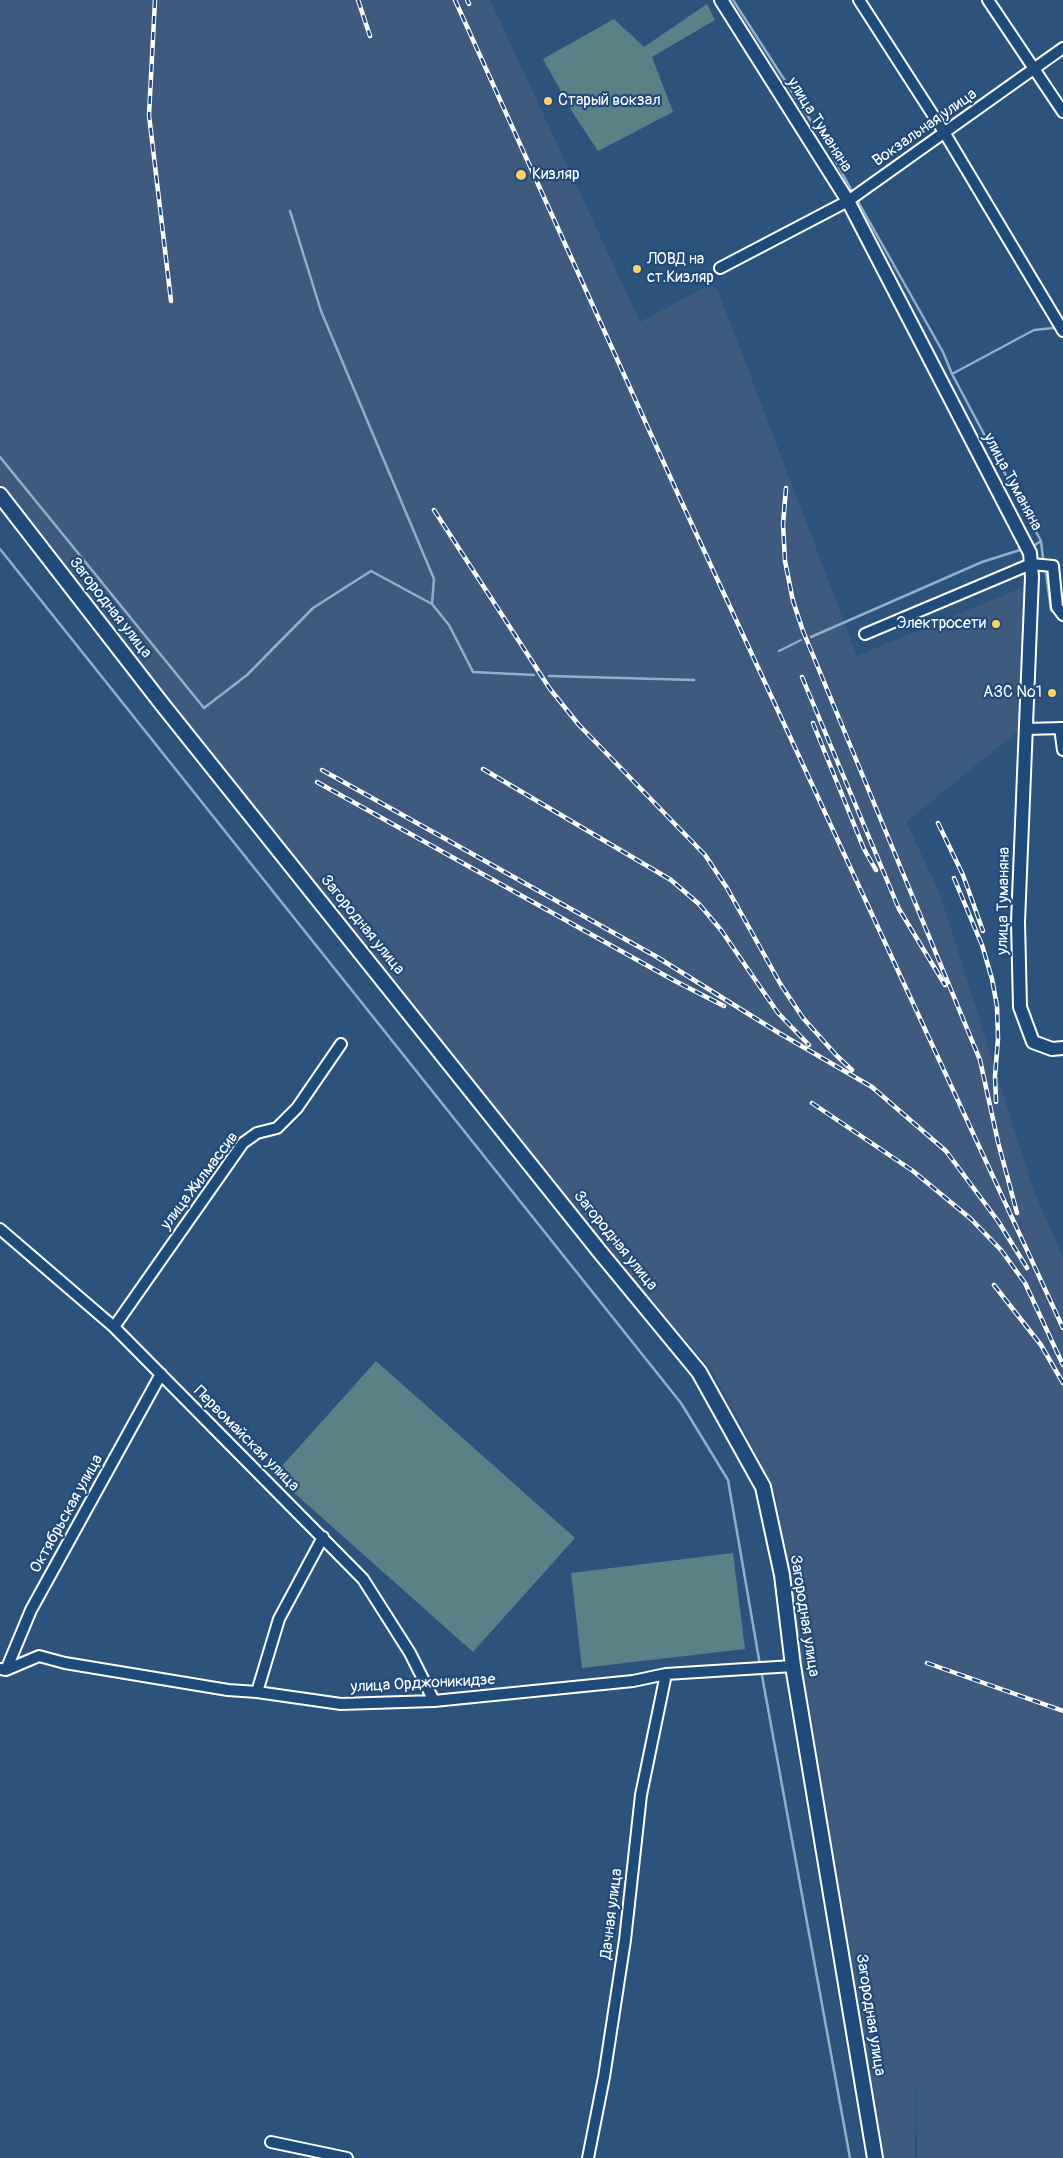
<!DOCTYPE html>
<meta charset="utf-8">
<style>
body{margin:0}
canvas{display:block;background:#2d527c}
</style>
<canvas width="1063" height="2158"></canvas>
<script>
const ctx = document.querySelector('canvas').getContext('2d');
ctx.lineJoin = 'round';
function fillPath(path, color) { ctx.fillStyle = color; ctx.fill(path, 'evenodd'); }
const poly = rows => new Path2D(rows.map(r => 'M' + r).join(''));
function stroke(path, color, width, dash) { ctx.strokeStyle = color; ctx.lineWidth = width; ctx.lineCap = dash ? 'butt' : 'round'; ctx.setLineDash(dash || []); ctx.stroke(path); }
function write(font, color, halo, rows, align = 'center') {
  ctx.font = font + ' Pangolin,sans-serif'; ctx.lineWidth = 4.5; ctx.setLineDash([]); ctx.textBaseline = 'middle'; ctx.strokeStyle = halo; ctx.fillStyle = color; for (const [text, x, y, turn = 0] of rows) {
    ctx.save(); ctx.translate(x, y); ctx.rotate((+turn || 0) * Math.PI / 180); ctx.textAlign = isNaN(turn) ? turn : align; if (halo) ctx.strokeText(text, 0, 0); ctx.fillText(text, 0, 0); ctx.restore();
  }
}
fillPath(poly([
 [0,0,490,0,640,322,707,286,717,288,857,656,1026,586,1024,726,906,822,940,894,1033,1189,1063,1257,1063,2158,917,2158,917,2071,915,2158,875,2158,775,1490,713,1372,587,1225,0,501]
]), '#3e5b7f');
fillPath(poly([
 [707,4,715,20,652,57,673,112,598,151,573,113,543,59,614,19,644,47],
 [376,1361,575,1538,473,1652,274,1475],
 [733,1553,745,1649,582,1668,571,1573]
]), '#5b8086');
stroke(poly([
 [733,0,829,149,853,193],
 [856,198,943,352,952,374],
 [290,211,321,311,434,579,432,604],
 [0,457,204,708,247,675,313,608,371,571,432,604,449,625,473,672,534,675],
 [1041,541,1043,558],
 [1035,545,1041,541,952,374,1034,330,1053,328],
 [0,549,681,1403,728,1480,760,1665],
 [1046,573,1051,610,1057,615],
 [811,637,982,562,1020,550],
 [779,651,801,640],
 [549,676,694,680],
 [761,1670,850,2158]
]), '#92afca', 2.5);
const minor = poly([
 [859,0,944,132,1063,331],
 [988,0,1063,112],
 [720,268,848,201,1063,48],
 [865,634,1031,564,1053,566,1057,607,1063,615],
 [1060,728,1063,750],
 [1025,729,1063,728],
 [0,1229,114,1327,363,1579,410,1653,434,1701],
 [114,1327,243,1143,257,1133,277,1128,297,1108,341,1044],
 [0,1669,6,1670,39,1656,65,1663,228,1690,257,1692,341,1704,434,1701,633,1681,666,1674,793,1666],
 [6,1670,31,1610,161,1374],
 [257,1692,279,1619,323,1537],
 [271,2142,347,2158],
 [588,2158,604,2077,625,1940,641,1795,666,1674]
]);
const tertiary = poly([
 [721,0,848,201,1030,553,1032,577,1018,922,1020,1007,1033,1042,1052,1049,1063,1048]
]);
const secondary = poly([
 [0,495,162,704,600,1252,699,1372,763,1487,782,1575,793,1666,875,2158]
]);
stroke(minor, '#fff', 14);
stroke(tertiary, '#fff', 16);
stroke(secondary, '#fff', 18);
stroke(minor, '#1f4a7a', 10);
stroke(tertiary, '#1f4a7a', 12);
stroke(secondary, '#1f4a7a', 14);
const rail = poly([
 [155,0,149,115,171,301],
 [358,0,370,36],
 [455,0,677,492,1063,1328],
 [467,0,469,4],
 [786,488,783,524,785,561,793,601,803,631,980,1060,998,1142,1017,1213],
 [434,510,550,689,579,725,705,855,727,888,781,985,803,1018,837,1056,852,1070],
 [802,677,899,909,945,985],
 [813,723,864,849,876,870],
 [483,769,671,880,699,904,721,930,778,1013,809,1045],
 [322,770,657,957,779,1033,872,1087,946,1151,998,1221,1027,1268],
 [317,782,675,981,724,1006],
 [938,823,963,875,983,931],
 [954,878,982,945,992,979,997,1006,998,1039,995,1076,996,1102],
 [812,1103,913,1171,971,1219,1001,1250,1025,1283,1063,1365],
 [994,1285,1041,1345,1063,1383],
 [927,1663,1063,1711]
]);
stroke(rail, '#fff', 4.5);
stroke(rail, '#1f4a7a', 2.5, [8]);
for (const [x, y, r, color] of [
 [548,101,5,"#ffd166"],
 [521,175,6,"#ffd166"],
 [637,269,5,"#ffd166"],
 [996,624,5,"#ffd166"],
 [1052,693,5,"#ffd166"]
]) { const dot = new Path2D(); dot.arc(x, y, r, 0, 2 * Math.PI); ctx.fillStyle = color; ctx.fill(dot); stroke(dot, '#1f4a7a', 2); }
write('16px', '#fff', '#1f4a7a', [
 ["Старый вокзал",558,101],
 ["Кизляр",532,175],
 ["ЛОВД на",647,260],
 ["ст.Кизляр",647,278],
 ["Электросети",986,624,"right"],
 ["АЗС №1",1042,693,"right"]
], 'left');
write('16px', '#fff', '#1f4a7a', [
 ["улица Туманяна",819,125,58],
 ["Вокзальная улица",925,128,-35],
 ["улица Туманяна",1012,482,62],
 ["Загородная улица",110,608,52],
 ["улица Туманяна",1004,901,-89],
 ["Загородная улица",362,925,51],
 ["улица Жилмассив",200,1181,-53],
 ["Загородная улица",615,1241,51],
 ["Первомайская улица",246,1439,45],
 ["Октябрьская улица",67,1514,-61],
 ["Загородная улица",804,1616,81],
 ["улица Орджоникидзе",423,1684,-3],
 ["Дачная улица",612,1914,-83],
 ["Загородная улица",870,2015,81]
]);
</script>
